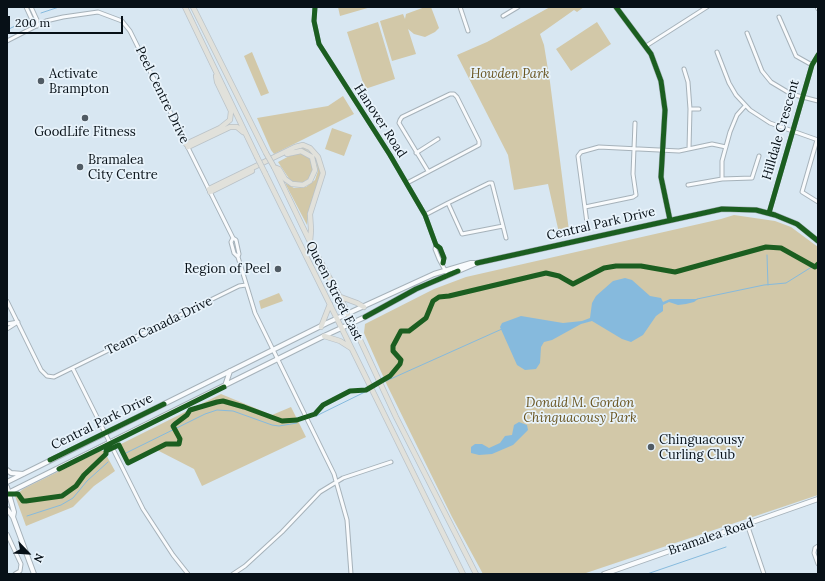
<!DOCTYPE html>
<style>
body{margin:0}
#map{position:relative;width:825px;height:581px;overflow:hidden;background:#d8e7f2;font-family:Lora,serif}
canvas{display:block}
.frame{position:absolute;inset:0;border:8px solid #071017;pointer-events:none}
.north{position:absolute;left:8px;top:533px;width:40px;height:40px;-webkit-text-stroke:3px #e8f3fb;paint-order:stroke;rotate:115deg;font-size:11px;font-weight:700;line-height:16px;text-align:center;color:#071017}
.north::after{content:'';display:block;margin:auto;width:14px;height:18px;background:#071017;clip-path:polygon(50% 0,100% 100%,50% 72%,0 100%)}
.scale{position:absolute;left:8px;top:16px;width:115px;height:18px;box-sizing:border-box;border:2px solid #071017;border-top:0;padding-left:5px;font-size:12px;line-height:14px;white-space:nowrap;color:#071017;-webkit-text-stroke:3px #e8f3fb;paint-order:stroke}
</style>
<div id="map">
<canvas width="825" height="581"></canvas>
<div class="frame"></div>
<div class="north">N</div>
<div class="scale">200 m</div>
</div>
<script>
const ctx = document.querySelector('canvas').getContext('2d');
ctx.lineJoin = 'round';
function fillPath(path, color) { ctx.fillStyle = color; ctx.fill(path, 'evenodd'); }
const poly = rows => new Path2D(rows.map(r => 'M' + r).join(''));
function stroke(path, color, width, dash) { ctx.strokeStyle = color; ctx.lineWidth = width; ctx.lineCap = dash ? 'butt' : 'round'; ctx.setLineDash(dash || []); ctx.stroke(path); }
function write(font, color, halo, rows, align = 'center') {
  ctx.font = font + ' Lora,serif'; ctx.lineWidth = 3.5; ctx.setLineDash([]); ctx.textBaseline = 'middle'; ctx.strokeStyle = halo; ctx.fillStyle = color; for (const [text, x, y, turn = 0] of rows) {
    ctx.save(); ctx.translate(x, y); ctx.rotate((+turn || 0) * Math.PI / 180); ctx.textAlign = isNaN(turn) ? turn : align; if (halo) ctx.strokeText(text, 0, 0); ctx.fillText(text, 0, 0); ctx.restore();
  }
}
fillPath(poly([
 [338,7,371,7,340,16],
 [425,7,431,7,439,28,435,32,425,37,414,34,408,29,416,54,392,61,380,21,403,14,405,19,406,14],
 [550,7,584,7,577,12,574,10,540,34,544,45,550,82,569,231,559,233,548,184,514,190,508,155,457,55,487,42],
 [378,22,395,79,365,89,347,32],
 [597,22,611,44,571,71,556,49],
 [252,52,269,93,261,96,244,56],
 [343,96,354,114,274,154,271,150,257,118,328,106],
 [332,128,352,135,344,156,325,149],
 [303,148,313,153,319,165,321,175,308,214,307,225,285,183,294,188,306,187,315,180,318,171,316,160,308,151,297,149],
 [295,153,302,153,309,157,313,164,311,177,304,182,297,183,290,180,278,162],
 [734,215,775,221,791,227,818,247,818,495,583,574,483,574,452,517,387,385,364,333,365,324,434,289,466,277,721,219],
 [279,293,283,301,261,309,259,301],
 [221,394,272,415,291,407,306,437,202,486,194,469,157,450,129,463,121,446,121,444],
 [100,451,104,451,115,471,94,486,73,507,26,526,15,496,23,489]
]), '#d2c8a8');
fillPath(poly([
 [625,278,632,280,650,296,661,298,663,302,670,299,698,299,694,302,686,304,678,305,669,302,663,305,663,311,656,316,643,335,631,342,622,339,592,321,581,324,552,340,544,342,541,347,540,363,536,369,525,370,517,365,500,327,502,323,521,316,563,323,582,321,590,318,592,303,596,296,613,281],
 [519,422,527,425,528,430,513,445,492,454,479,455,471,453,471,447,475,444,482,444,489,448,500,443,505,436,512,435,514,425]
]), '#86badd');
stroke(poly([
 [41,13,59,7],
 [7,30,25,21],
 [767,255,768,285],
 [697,299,764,285,786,283,818,263],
 [386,381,502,329],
 [316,416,367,391],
 [126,453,205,414,217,410,233,411,272,425,279,426,297,423],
 [27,516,61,505,73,498,87,481,108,462],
 [647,574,726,547]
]), '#86badd', 1);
const street = poly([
 [26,7,33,22,37,26],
 [31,7,37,20,37,26],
 [315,7,314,21,319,44,390,155,425,215,436,245,440,248,444,258,443,263],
 [460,7,468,31],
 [817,7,818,9],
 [503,16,518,7],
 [779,17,796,56,812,65],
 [747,33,762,71,771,82,791,94,818,101],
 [7,41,46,21,63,17,98,12,122,21,130,31,233,238,236,240,239,254,238,257],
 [646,46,707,7],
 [717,52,729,83,736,95,750,110,770,123,818,140],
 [684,69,688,82,690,109,689,149],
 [690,109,699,109],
 [817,140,802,192,818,202],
 [416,153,438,139],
 [722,179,722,161,730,132,737,115,745,106],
 [407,183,479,145,479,141,457,97,454,94,450,94,402,117,400,120,399,123,428,171],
 [688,185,722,179,752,178,759,156],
 [585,207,633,197,636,195,633,174,635,123],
 [769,213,812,65,818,55],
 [425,215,448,203,489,183,492,183,503,226,462,234,448,203],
 [587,223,578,156,581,152,599,147,679,151,712,144,726,147],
 [503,226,506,238],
 [233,238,231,242,234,253,238,257,255,313,334,474,347,520,351,574],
 [436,245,435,249,439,259,446,272],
 [7,301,41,370,47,376,54,377,239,286,246,285],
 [7,324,18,322],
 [7,329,18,322],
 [73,369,143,509,173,555,188,574],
 [747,524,764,574],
 [7,534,21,564,20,571,15,574],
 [818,546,815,548,814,553,818,564],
 [233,574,245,566,282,532,320,492,343,478,391,462]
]);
const secondary = poly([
 [616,7,651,54,661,81,665,110,661,177,670,220],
 [225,386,230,371],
 [7,470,11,473,23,474],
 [7,482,327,323,434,274,471,263,477,263],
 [7,487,14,512,13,517,34,574],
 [8,493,324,336,365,317,416,289,477,263,722,209,756,210,775,215,797,224,818,241],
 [7,509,13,517],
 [604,574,818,499]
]);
const primary = poly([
 [185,7,257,157],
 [193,7,266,153],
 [186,144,220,128,230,120,231,111,217,82,216,76],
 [188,147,230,127,237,127,243,132],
 [274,167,310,242,341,299,396,417,476,574],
 [274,167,279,169,285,179,292,184,303,185,310,181,315,170,312,157,301,151,287,154],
 [265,173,463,574],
 [209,189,295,147,303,145,310,148,318,157,323,173,310,214,311,230,310,242],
 [210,192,252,171],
 [338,296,357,303,364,307],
 [321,327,330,304],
 [324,336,340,341,351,348]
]);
stroke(street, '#a6b2ba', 5);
stroke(secondary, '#a6b2ba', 6);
stroke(primary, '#bac2c7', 6);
stroke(street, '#f9fbfd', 3);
stroke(secondary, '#f9fbfd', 4);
stroke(primary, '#e1e1db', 4.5);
const primaryBridge = poly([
 [266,153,274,167],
 [257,157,265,173]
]);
stroke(primaryBridge, '#bac2c7', 6, []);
stroke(primaryBridge, '#e1e1db', 4.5);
stroke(poly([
 [315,7,314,21,319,44,390,155,425,215,436,245,440,248,444,258,443,263],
 [616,7,651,54,661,81,665,110,661,177,670,220],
 [769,213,812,65,818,55],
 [477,263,722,209,756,210,775,215,797,224,818,241],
 [365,317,416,289,458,271],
 [50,460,164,404],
 [59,469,224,387],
 [7,494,18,494,23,501,26,501,62,496,76,486,84,475,106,454,106,451,119,445,128,463,166,444,179,444,180,439,173,426,175,424,187,415,190,410,217,402,223,401,244,407,282,421,297,420,315,414,323,405,350,391,366,390,390,376,400,364,401,360,393,351,393,346,401,331,409,331,426,318,433,301,439,297,449,296,546,273,559,276,573,284,604,268,616,266,641,266,675,272,766,247,781,248,815,267,818,264]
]), '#1b5e20', 5);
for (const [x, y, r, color] of [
 [41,81,4,"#505b64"],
 [85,118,4,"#505b64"],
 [80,167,4,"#505b64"],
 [278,269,4,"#505b64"],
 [651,447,4,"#505b64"]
]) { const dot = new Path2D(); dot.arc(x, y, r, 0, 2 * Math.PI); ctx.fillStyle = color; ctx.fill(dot); stroke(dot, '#e8f3fb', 1.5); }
write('13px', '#071017', '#e8f3fb', [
 ["Activate",49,74],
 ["Brampton",49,89],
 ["GoodLife Fitness",85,132,"center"],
 ["Bramalea",88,160],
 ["City Centre",88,175],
 ["Region of Peel",270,269,"right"],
 ["Chinguacousy",659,440],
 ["Curling Club",659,455]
], 'left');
write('italic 13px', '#69541f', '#e8f3fb', [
 ["Howden Park",510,74],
 ["Donald M. Gordon",580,403],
 ["Chinguacousy Park",580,418]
]);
write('13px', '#071017', '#e8f3fb', [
 ["Peel Centre Drive",162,95,64],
 ["Hanover Road",380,121,57],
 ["Hilldale Crescent",781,130,-74],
 ["Central Park Drive",601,224,-13],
 ["Queen Street East",334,291,63],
 ["Team Canada Drive",159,326,-26],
 ["Central Park Drive",102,422,-26],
 ["Bramalea Road",711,537,-19]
]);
</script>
